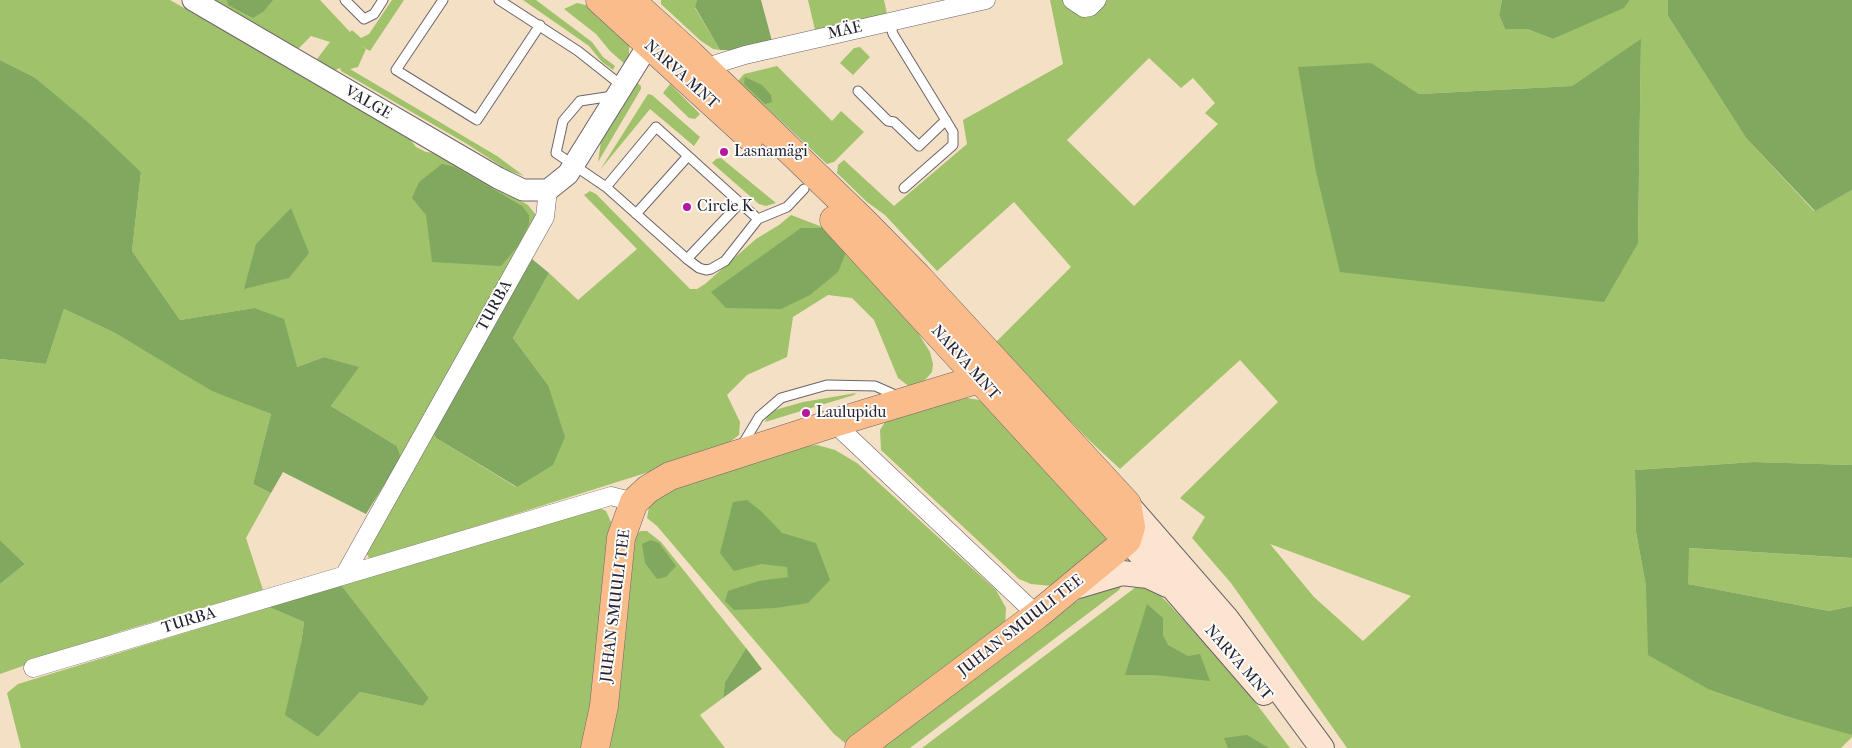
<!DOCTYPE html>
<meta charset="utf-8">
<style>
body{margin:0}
canvas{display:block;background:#f4e0c5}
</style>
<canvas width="1852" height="748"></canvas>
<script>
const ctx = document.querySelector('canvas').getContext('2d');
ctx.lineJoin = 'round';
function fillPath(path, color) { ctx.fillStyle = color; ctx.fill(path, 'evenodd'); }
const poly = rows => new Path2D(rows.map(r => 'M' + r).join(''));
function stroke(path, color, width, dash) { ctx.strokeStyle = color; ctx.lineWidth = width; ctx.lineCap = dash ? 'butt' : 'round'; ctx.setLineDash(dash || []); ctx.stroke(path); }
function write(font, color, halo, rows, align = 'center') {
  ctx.font = font + ' "IM FELL French Canon",serif'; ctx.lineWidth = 4; ctx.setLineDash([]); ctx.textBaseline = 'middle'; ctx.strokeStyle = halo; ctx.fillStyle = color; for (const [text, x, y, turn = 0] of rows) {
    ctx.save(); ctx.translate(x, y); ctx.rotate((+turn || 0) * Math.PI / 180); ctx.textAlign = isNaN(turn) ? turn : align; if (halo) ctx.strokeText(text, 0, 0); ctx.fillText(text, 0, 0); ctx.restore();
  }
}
fillPath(poly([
 [0,0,170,0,407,135,416,147,426,152,437,153,528,205,536,215,534,223,401,458,397,446,331,406,358,367,324,357,297,367,254,308,180,320,132,251,141,172,34,77,0,60],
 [213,0,320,0,350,32,352,30,361,38,369,34,392,0,404,0,370,51,358,44,366,49,358,67,350,69,497,156,524,176,507,170,467,144,341,71,340,68,333,71,317,59,330,42,311,36,297,50],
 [523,0,536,0,592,42,603,57,615,66,613,70,602,62,589,46],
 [661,0,697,0,695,8,720,50,713,49,701,41,661,4],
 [808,0,884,0,887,14,815,30],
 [1050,0,1502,0,1499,15,1505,29,1527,29,1553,39,1623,8,1630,0,1668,0,1668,16,1746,138,1814,211,1852,190,1852,465,1754,462,1635,470,1636,532,1646,586,1710,690,1782,715,1834,729,1852,735,1852,737,1841,748,1347,748,1231,583,1192,538,1205,517,1180,498,1278,402,1240,360,1120,469,1089,440,994,344,1071,267,1014,202,937,271,885,215,867,202,837,173,838,165,844,160,894,206,967,144,963,120,1063,64],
 [1641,40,1638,243,1371,64,1419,94,1572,86],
 [1149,58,1181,88,1193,78,1215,103,1205,113,1218,124,1134,206,1067,140],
 [1270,544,1411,596,1363,641,1314,597],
 [577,3,594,7,629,44,629,59,626,65,610,51,596,34,564,9],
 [860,47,870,57,853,75,840,63,854,48],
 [777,66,832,121,841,111,864,132,834,162,827,164,738,81,744,74],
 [636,82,641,86,641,89,598,162,601,141],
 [670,84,700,114,695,119,689,118,663,93],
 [648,94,652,95,700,137,694,146,650,109,600,170],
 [721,158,776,203,766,206,759,204,712,163,716,159],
 [590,191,596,194,690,289,697,289,705,284,756,239,779,225,791,215,825,228,915,328,930,352,933,364,932,372,925,380,910,387,898,378,874,320,852,298,828,295,793,317,787,357,747,375,727,395,740,422,739,435,726,445,690,459,370,560,364,548,432,431,436,438,516,487,548,385,513,338,549,273,578,300,637,249,584,195],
 [64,309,115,333,212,390,271,414,253,484,271,493,246,538,263,590,122,631,0,674,0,584,25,564,0,540,0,359,46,364],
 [856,393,854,395,765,422,767,417,775,410,803,402],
 [967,398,979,400,992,407,1108,538,1100,547,1052,586,1031,584,1019,579,881,450,880,430,887,419],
 [817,445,835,450,857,463,996,590,1006,608,1005,627,845,743,834,734,657,526,647,518,649,507,659,496,679,482,797,447],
 [599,508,606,511,611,522,606,608,585,748,21,748,7,693,18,684,269,607,304,622,301,644,318,737,360,692,423,706,429,698,341,585],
 [641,531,647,531,661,542,746,648,725,682,723,698,700,715,725,748,608,748,632,544,636,534],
 [1688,548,1851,558,1852,555,1852,606,1829,611,1688,584],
 [1123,583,1119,590,910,748,878,748,1070,605,1103,586],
 [1140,584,1152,588,1167,602,1236,677,1290,748,922,748]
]), '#a0c26b');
fillPath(poly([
 [227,0,273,0,264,11,253,18,228,5],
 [697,0,761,0,772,41,731,50,720,50,695,7],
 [1502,0,1630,0,1624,8,1553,39,1527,29,1505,29,1499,15],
 [1668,0,1852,0,1852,190,1815,211,1746,138,1668,16],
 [1641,39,1638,243,1604,302,1340,272,1316,172,1298,67,1371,63,1419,94,1572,86],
 [0,60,34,77,90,124,141,172,132,251,180,320,254,308,284,319,297,367,324,357,359,367,331,406,397,446,401,458,366,514,283,472,271,493,253,484,271,414,212,391,115,333,64,309,46,364,0,359],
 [745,77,762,85,771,95,772,102,765,104,744,84],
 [442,164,455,167,522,206,529,215,529,224,518,246,501,266,432,262,426,215,412,198,419,182],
 [291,208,309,253,289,278,244,289,256,244],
 [801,228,825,228,847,250,838,272,810,295,781,309,726,308,711,292],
 [532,259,549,273,513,338,548,385,565,437,553,465,517,487,436,438,432,431,493,321],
 [1754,462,1852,465,1852,558,1689,548,1688,584,1829,611,1852,606,1852,735,1782,715,1710,690,1648,655,1646,586,1636,532,1635,470],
 [747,500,761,511,782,533,816,543,830,580,808,603,775,608,734,610,725,601,728,591,759,581,788,577,787,567,761,564,734,571,720,553,733,502],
 [0,540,25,564,0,584],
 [651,540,659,543,676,566,666,577,657,579,645,563,642,544],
 [341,585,429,698,423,706,360,692,318,737,285,715,301,644,304,622,269,607],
 [1147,604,1163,618,1163,635,1168,645,1188,656,1200,654,1210,681,1154,675,1125,675],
 [746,648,762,669,723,698,725,682],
 [1247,735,1269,748,1228,748,1224,738]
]), '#80a85f');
const service = poly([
 [345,0,364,19,374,14,383,0],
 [443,0,396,70,477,120,540,25],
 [499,0,578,51,621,85],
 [889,21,893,34,953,132,953,145,904,188],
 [858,91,888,121,894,122,919,146,946,120],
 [613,96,580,101,563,121,556,153,606,187,656,127,758,219,787,207,804,189],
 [606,187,687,259,740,203],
 [636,214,688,156],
 [687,259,699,268,706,270,711,269,725,261,758,219],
 [741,447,759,417,781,398,827,385,875,386,900,397]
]);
const minor = poly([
 [1072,0,1084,8,1090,7,1097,0],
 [703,78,716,64,745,55,986,0],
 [834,423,1037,615],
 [345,574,545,217,548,190],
 [33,668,611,496,634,502]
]);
const tertiary = poly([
 [193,0,498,178,523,190,548,190,568,174,657,31]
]);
const secondary = poly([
 [1127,504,1227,619,1322,748],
 [1127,540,1174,589,1264,693],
 [1075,587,1122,573,1148,576,1167,585]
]);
const primary = poly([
 [600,0,750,137],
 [630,0,690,54,864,222,917,276,1127,504,1131,527,1127,540,1118,548,1037,615,859,748],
 [834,220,1127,540],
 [595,748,604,706,621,538,634,502,648,489,670,476,834,423,979,379,995,380]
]);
stroke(service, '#6c646b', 11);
stroke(minor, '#6c646b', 19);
stroke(tertiary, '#6c646b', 23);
stroke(secondary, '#6c646b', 26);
stroke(primary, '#6c646b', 29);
stroke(service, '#fff', 9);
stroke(minor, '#fff', 18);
stroke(tertiary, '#fff', 21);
stroke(secondary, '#fde4d0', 24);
stroke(primary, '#f9bc8a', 28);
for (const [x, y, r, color] of [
 [724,152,5,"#b5179e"],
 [687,207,5,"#b5179e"],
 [806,413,5,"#b5179e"]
]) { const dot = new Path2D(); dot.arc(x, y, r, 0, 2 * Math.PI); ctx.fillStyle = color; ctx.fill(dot); stroke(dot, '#fdfcf7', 2); }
write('16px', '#22223b', '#fdfcf7', [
 ["MÄE",845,31,-13],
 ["NARVA MNT",681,75,42],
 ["VALGE",368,103,30],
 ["TURBA",495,306,-61],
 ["NARVA MNT",965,363,48],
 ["JUHAN SMUULI TEE",616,606,-83],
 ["TURBA",189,621,-17],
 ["JUHAN SMUULI TEE",1021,626,-38],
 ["NARVA MNT",1238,663,49]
]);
write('16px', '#22223b', '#fdfcf7', [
 ["Lasnamägi",734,152],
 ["Circle K",697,207],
 ["Laulupidu",816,413]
], 'left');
</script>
